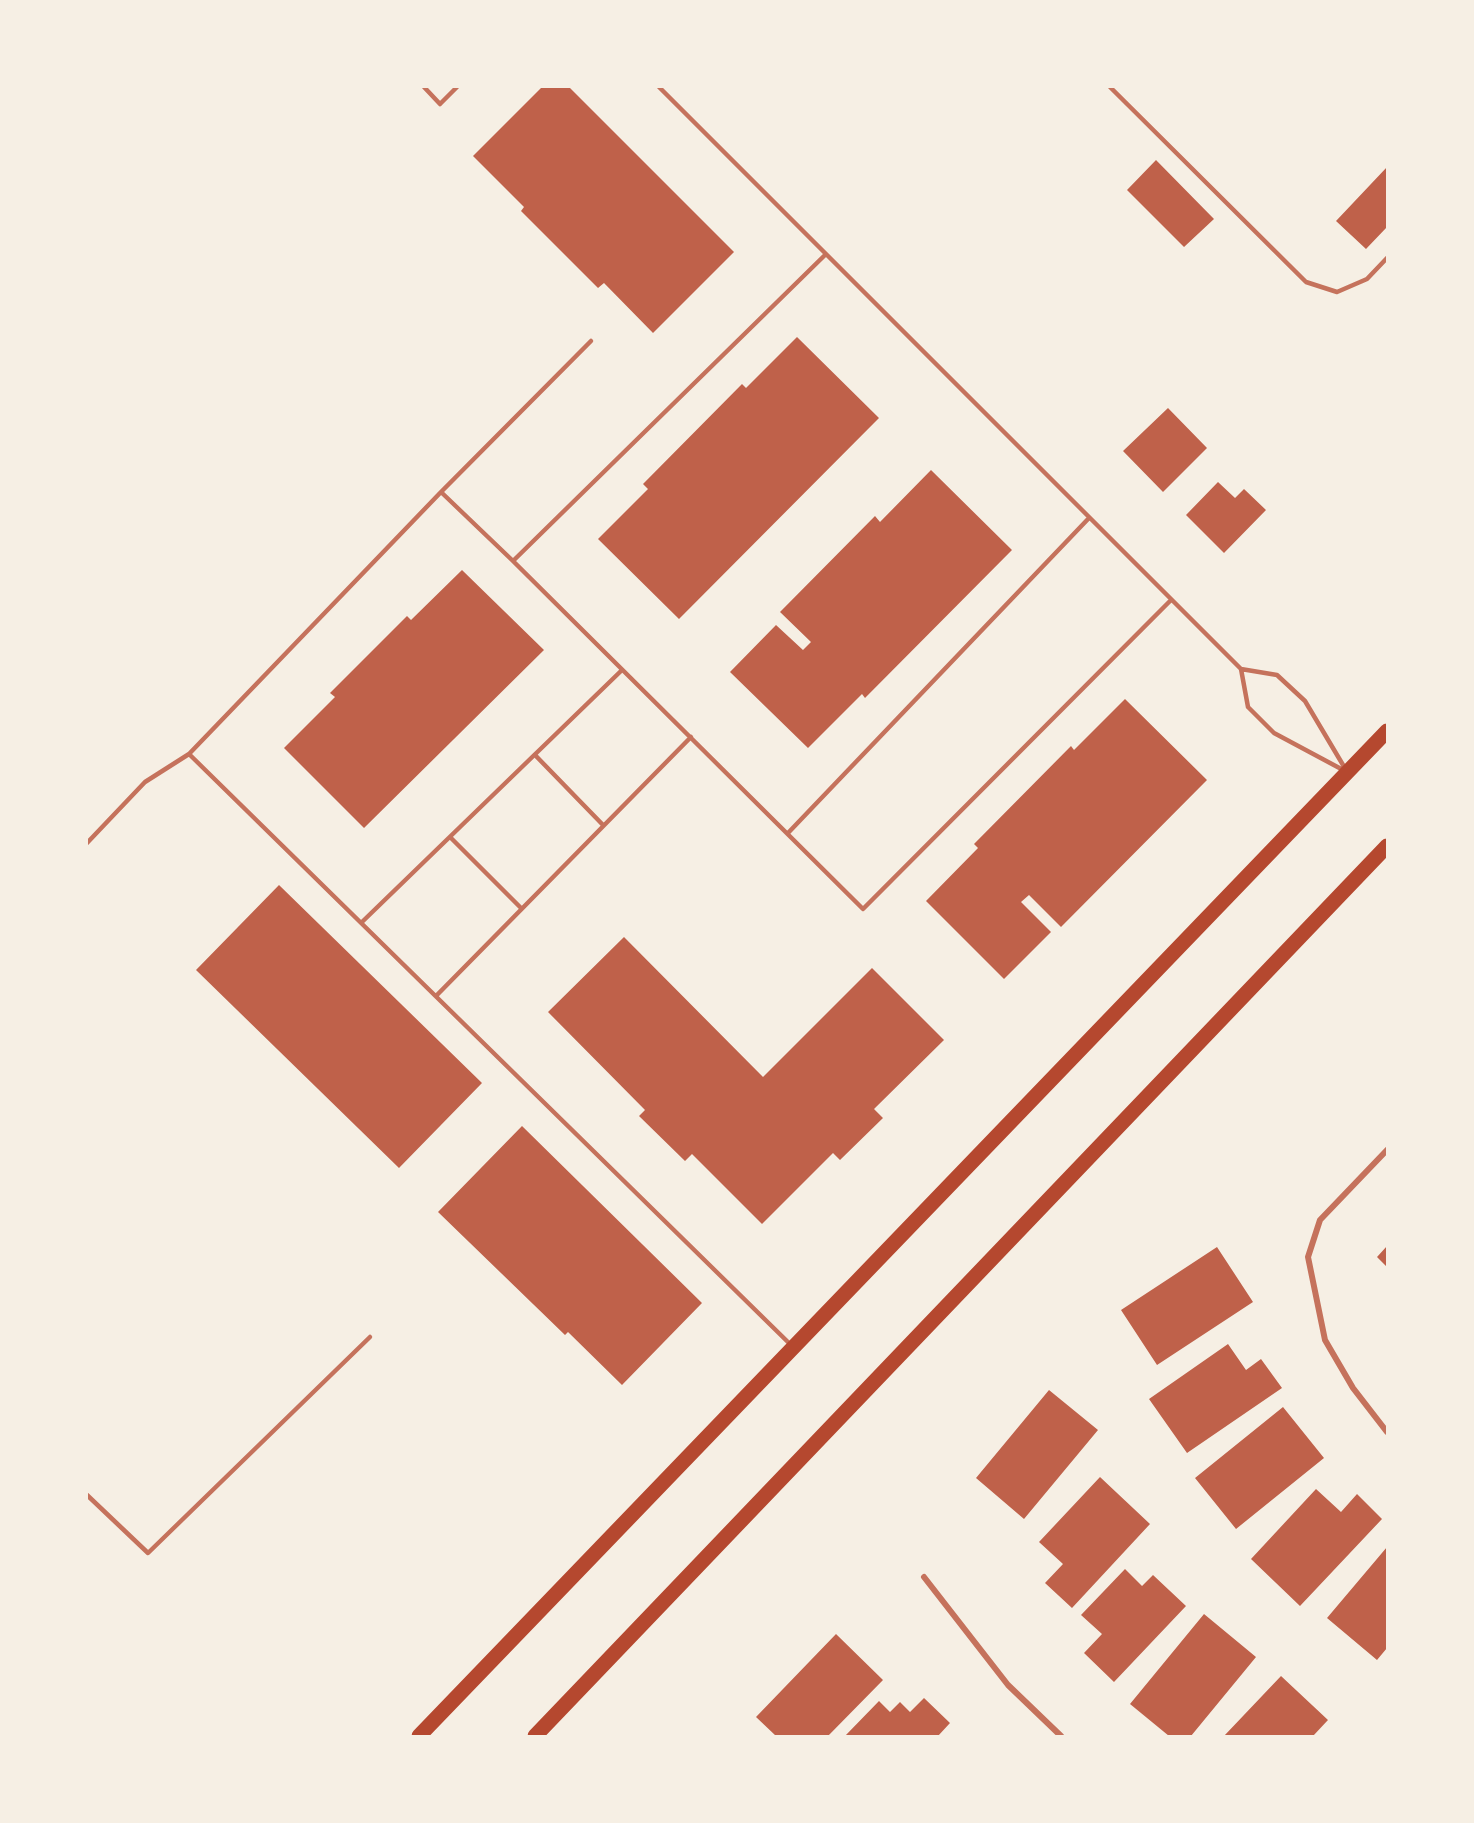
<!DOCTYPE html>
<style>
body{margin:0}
#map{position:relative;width:1474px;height:1823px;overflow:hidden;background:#f6efe4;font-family:"DM Sans",sans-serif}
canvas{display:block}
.frame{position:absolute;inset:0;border:88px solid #f6efe4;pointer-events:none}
</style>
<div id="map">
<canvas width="1474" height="1823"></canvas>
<div class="frame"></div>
</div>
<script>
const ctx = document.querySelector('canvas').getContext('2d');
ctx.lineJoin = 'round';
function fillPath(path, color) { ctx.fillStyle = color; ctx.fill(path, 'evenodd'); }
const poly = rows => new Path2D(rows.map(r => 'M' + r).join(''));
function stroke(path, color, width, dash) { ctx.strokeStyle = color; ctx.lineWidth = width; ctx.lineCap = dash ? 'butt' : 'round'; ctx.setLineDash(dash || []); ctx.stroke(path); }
fillPath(poly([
 [542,87,569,87,734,252,653,333,604,283,598,288,521,211,524,207,473,156],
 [1156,160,1214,219,1184,247,1127,190],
 [1387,167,1387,227,1366,249,1336,221],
 [797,337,879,418,679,619,598,539,648,489,643,484,742,384,746,388],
 [1168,408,1207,448,1163,492,1123,451],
 [931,470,1012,550,865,698,862,694,808,748,730,672,776,625,803,650,811,642,780,612,875,516,880,522],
 [1218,482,1235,498,1244,489,1266,510,1224,553,1186,515],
 [462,570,544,650,364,828,284,748,335,697,330,693,407,616,411,620],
 [1125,699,1207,780,1061,927,1029,895,1021,902,1051,932,1004,979,926,901,978,848,974,844,1071,746,1074,750],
 [279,885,482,1083,399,1168,196,970],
 [624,937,763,1077,872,968,944,1040,874,1109,883,1118,840,1160,833,1153,762,1224,692,1154,685,1161,639,1116,645,1110,548,1012],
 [522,1126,702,1303,622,1385,568,1332,565,1335,438,1212],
 [1387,1246,1387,1267,1377,1257],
 [1217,1247,1253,1302,1157,1365,1121,1310],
 [1228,1344,1246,1370,1261,1359,1282,1388,1187,1453,1149,1399],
 [1049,1390,1098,1430,1024,1519,976,1478],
 [1283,1407,1324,1458,1236,1529,1195,1478],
 [1100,1477,1150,1524,1072,1608,1045,1583,1063,1564,1039,1542],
 [1316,1489,1341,1512,1357,1494,1382,1519,1300,1606,1251,1559],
 [1387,1547,1387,1648,1377,1660,1327,1618],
 [1125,1569,1142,1586,1153,1575,1186,1606,1114,1682,1084,1653,1102,1634,1081,1615],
 [1204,1614,1256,1657,1191,1736,1169,1736,1130,1704],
 [836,1634,883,1680,828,1736,776,1736,756,1717],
 [1281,1676,1328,1720,1313,1736,1224,1736],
 [924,1698,950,1723,938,1736,845,1736,879,1701,890,1712,900,1702,910,1712]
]), '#bf614a');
stroke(poly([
 [424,87,440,104,457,87],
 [659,87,1241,669,1248,707,1274,733,1345,771],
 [1110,87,1306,282,1337,292,1367,279,1387,258],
 [825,255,513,561,863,909,1171,600],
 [441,492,591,341],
 [513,561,441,492,189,754,792,1346],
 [1241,669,1277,675,1305,701,1346,770],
 [535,755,603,825],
 [788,833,1089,518],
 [450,837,521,908],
 [87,843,145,782,189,754],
 [362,922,622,670],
 [436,996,691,737],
 [87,1495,148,1553,370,1337]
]), '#c5725c', 4.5);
stroke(poly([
 [1387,1150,1320,1220,1308,1257,1325,1340,1353,1388,1387,1432],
 [924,1577,1008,1685,1061,1736]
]), '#c5725c', 6);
stroke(poly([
 [419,1736,1387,731],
 [535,1736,1387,846]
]), '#b5482f', 15);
</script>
